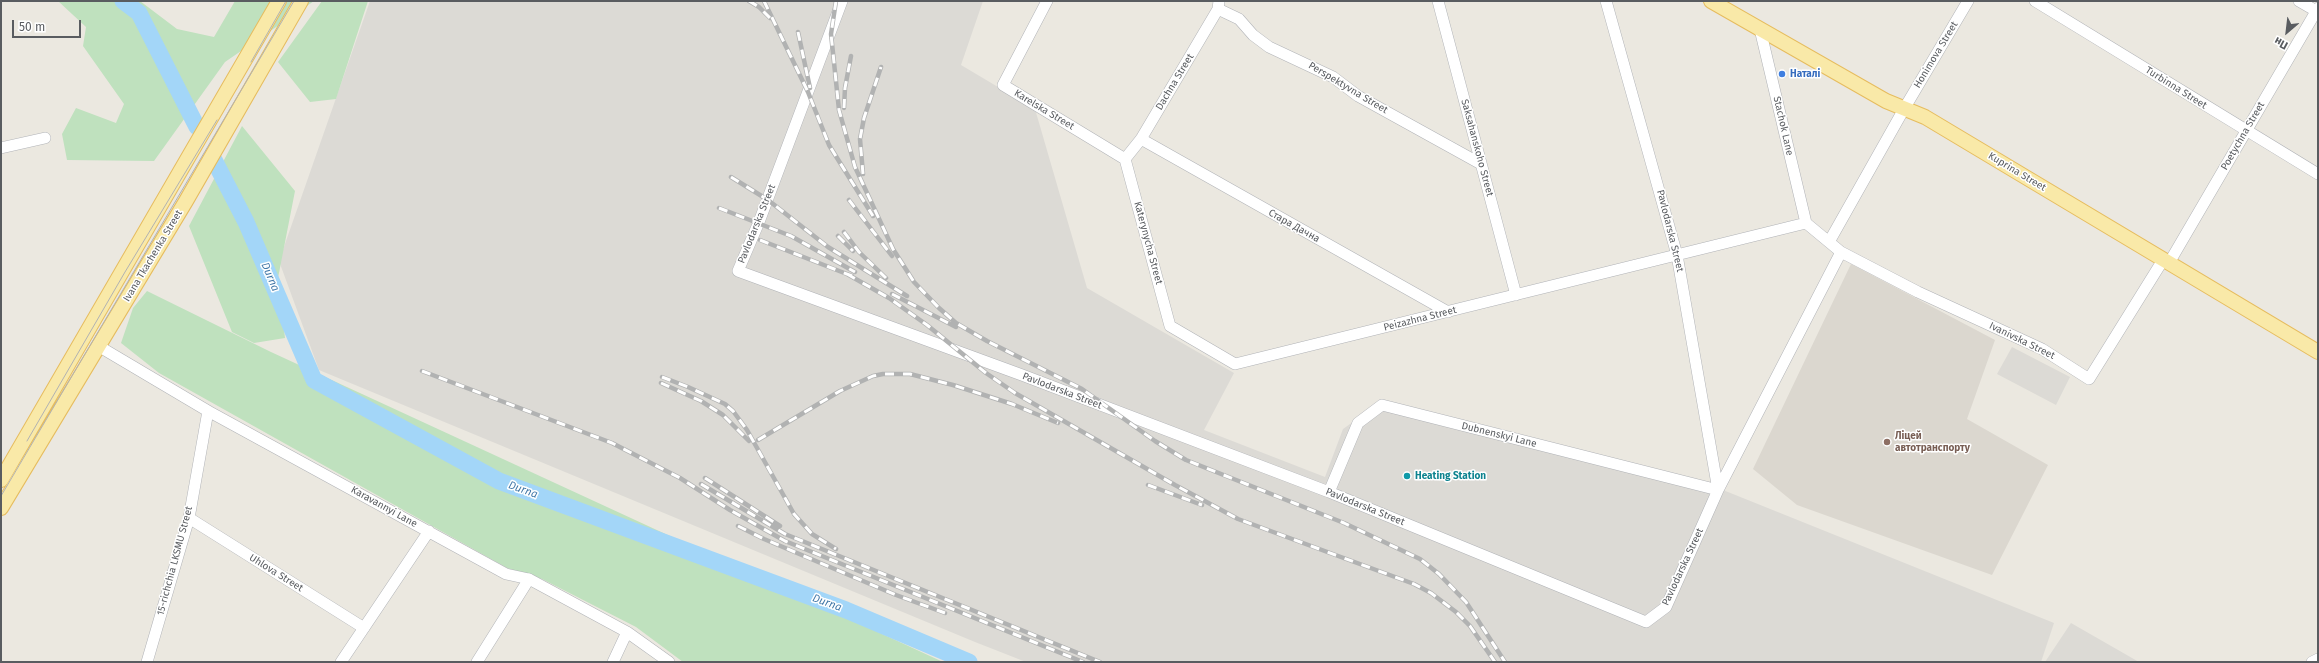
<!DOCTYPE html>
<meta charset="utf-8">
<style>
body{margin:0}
#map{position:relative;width:2319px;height:663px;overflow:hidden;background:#ebe8e0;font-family:"Fira Sans",sans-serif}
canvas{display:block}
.frame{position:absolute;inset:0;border:2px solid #595c60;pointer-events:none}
.north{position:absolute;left:2267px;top:12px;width:40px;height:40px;-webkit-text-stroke:3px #fff;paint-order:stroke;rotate:208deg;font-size:11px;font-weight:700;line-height:16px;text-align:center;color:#595c60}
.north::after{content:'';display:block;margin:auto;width:14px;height:18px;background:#595c60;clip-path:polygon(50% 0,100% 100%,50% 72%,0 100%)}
.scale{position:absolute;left:12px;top:20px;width:69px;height:18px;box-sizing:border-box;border:2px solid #595c60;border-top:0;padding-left:5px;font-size:12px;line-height:14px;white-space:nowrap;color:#595c60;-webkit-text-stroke:3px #fff;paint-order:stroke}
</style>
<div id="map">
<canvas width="2319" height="663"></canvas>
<div class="frame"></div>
<div class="north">Пн</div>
<div class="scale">50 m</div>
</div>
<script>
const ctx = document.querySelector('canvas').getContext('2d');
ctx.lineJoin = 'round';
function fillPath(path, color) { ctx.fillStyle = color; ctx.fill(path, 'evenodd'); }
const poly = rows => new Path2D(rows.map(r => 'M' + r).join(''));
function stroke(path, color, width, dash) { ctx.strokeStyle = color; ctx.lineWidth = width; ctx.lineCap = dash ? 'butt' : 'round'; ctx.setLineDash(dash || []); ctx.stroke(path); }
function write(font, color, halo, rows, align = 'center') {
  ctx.font = font + ' "Fira Sans",sans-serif'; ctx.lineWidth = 3; ctx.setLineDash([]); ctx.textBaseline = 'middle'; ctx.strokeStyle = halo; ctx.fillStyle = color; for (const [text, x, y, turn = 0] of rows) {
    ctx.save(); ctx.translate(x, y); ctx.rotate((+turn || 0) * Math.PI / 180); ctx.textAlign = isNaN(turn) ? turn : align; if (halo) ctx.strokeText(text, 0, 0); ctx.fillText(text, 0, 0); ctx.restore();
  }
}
fillPath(poly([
 [370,1,983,1,961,65,1035,109,1087,288,1234,373,1204,430,1325,477,1343,429,1381,402,1713,486,2054,623,2041,662,1026,662,975,642,319,370,279,261],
 [2012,347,2070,377,2056,405,1997,374],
 [2071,623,2139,662,2045,662]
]), '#dcdad5');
fillPath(poly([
 [1851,264,1995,340,1967,419,2048,465,1992,575,1797,505,1753,469]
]), '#dbd7cf');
fillPath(poly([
 [58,1,140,1,177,29,214,37,235,1,314,1,225,62,154,161,67,160,62,134,76,108,116,123,124,104,83,46,86,27],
 [322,1,368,1,336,99,310,102,278,62],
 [242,126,295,191,278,278,285,338,254,343,232,332,189,226],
 [147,291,271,352,943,662,683,662,636,627,542,579,507,568,159,373,121,343,133,308]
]), '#bfe1be');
stroke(poly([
 [123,1,139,13,197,127],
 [214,160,246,222,314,380,499,481,846,610,969,662]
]), '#a3d6f8', 17);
const minor = poly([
 [842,1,759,222,738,271,1022,375,1329,492,1646,622,1666,607,1718,490,1677,255,1606,1],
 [1047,1,1003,85,1125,159],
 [1438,1,1516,295],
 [2035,1,2318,174],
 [2299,1,2318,12],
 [1218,9,1239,19,1253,35,1269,47,1333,77,1358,96,1481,164],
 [1760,29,1806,223],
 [1141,139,1448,312],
 [1,148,45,138],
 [1125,159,1170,326,1235,364,1806,223,1841,252,1918,292,2042,349,2089,379,2163,260],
 [1125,159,1141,139,1218,9,1219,1],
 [1829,242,1904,109,1968,1],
 [2169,263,2318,8],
 [100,347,208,411,506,574,529,579,627,632,669,662],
 [1329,492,1358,423,1382,405,1718,490,1841,252],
 [189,518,364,628],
 [147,662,189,518,208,411],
 [341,662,429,531],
 [477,662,529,579],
 [613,662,627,632],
 [2312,662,2318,659]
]);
const major = poly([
 [1711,1,1886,101,1925,117,2318,352],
 [1,480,279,1],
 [1,508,186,201,301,1]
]);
stroke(minor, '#b1b3b7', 12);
stroke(major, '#e6bc5e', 16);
stroke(minor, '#fff', 11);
stroke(major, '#f9e9a8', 14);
stroke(poly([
 [251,62,286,1],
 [27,441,125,272,217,120],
 [1,496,294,1]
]), '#b1b2b2', 1);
const rail = poly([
 [749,1,759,7,770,18],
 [764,1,808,92,829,145,873,216],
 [836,1,831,34,839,110,855,167,893,249,914,282,939,308,956,323,987,341,1082,389,1155,441,1186,460,1344,523,1420,559,1439,574,1466,602,1505,662],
 [798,32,810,88],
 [844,108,845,88,851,56],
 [863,174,860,139,864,118,881,67],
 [731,177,768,200,828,247,907,296],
 [849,200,892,256],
 [719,208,791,236,855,272],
 [844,232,859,252,886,278],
 [838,236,853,251],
 [760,240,852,276],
 [847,274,889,298,927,325,986,373,1015,393,1175,485,1238,519,1414,584,1431,593,1456,612,1470,626,1495,662],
 [892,294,956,327],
 [422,371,612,443,680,478,730,510,785,541,1083,662],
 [662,377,688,387,725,404,733,411,747,430,794,514,812,534,836,549],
 [661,383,701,401,723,415,749,441],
 [758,440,840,391,873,376,883,374,910,374,953,385,1012,404,1058,423],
 [705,478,780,526],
 [701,484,785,534,1100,662],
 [1148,485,1202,505],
 [738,526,764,539,896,595,945,613]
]);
stroke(rail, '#b1b2b2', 4.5);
stroke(rail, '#fff', 3, [9]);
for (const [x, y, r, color] of [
 [1782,74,4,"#3f7fe0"],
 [1887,442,4,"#8d6e63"],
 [1407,476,4,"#0f9aa8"]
]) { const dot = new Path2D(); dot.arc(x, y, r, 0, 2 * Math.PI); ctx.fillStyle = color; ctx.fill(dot); stroke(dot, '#fff', 1.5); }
write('10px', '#595c60', '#fff', [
 ["Honimova Street",1936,55,-59],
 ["Dachna Street",1175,82,-59],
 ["Perspektyvna Street",1348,88,31],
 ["Turbinna Street",2176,88,32],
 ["Karelska Street",1044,110,31],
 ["Stachok Lane",1783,126,77],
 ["Poetychna Street",2243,136,-60],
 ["Saksahanskoho Street",1477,148,75],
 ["Kuprina Street",2017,172,31],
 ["Pavlodarska Street",757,224,-68],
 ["Стара Дачна",1294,226,29],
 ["Pavlodarska Street",1670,231,76],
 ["Katerynycha Street",1148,243,75],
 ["Ivana Tkachenka Street",153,256,-59],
 ["Peizazhna Street",1420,319,-14],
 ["Ivanivska Street",2022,341,26],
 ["Pavlodarska Street",1062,391,21],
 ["Dubnenskyi Lane",1499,435,14],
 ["Karavannyi Lane",384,507,29],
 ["Pavlodarska Street",1365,507,22],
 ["15-richchia LKSMU Street",175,561,-75],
 ["Pavlodarska Street",1683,567,-65],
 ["Uhlova Street",276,573,32]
]);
write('bold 10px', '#366cbe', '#fff', [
 ["Наталі",1790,74]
], 'left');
write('bold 10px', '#785e54', '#fff', [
 ["Ліцей",1895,436],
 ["автотранспорту",1895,448]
], 'left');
write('bold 10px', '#0d838f', '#fff', [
 ["Heating Station",1415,476]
], 'left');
write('italic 11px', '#4278a8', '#fff', [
 ["Durna",270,277,67],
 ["Durna",523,490,20],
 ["Durna",827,603,20]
]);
</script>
